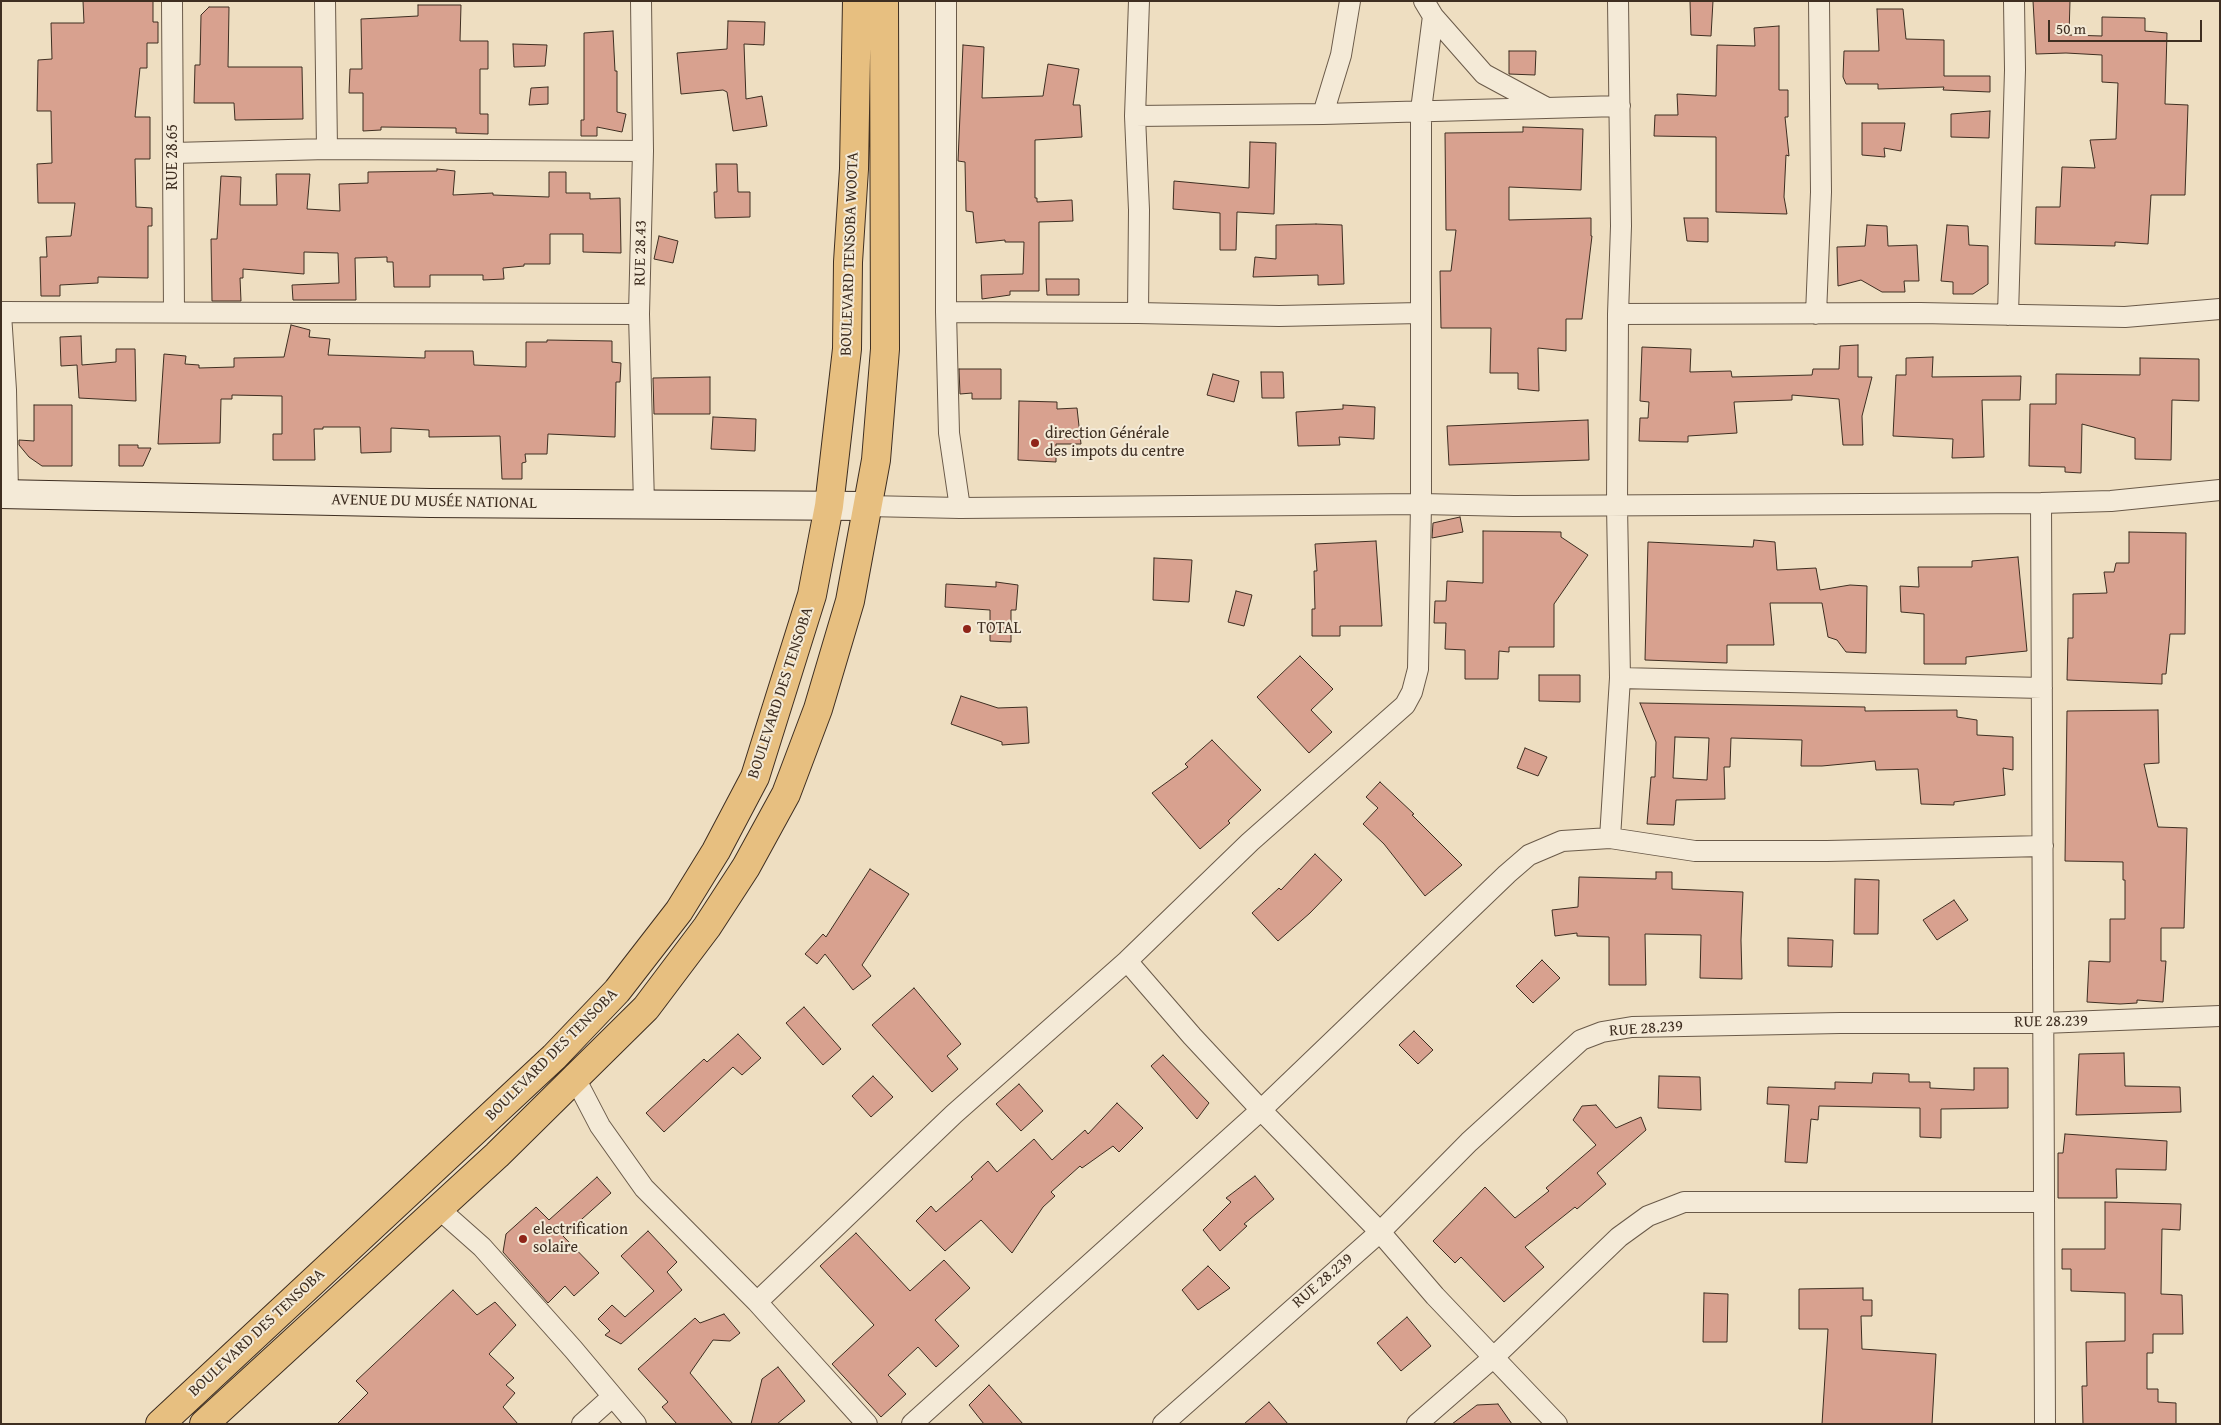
<!DOCTYPE html>
<meta charset="utf-8">
<style>
body{margin:0}
#map{position:relative;width:2221px;height:1425px;overflow:hidden;background:#eedec1;font-family:"Gentium Book Plus",serif}
canvas{display:block}
.frame{position:absolute;inset:0;border:2px solid #3e2e21;pointer-events:none}
.scale{position:absolute;left:2048px;top:20px;width:154px;height:22px;box-sizing:border-box;border:2px solid #3e2e21;border-top:0;padding-left:6px;font-size:15px;line-height:18px;white-space:nowrap;color:#3e2e21;-webkit-text-stroke:4px #f4ead7;paint-order:stroke}
</style>
<div id="map">
<canvas width="2221" height="1425"></canvas>
<div class="frame"></div>
<div class="scale">50 m</div>
</div>
<script>
const ctx = document.querySelector('canvas').getContext('2d');
ctx.lineJoin = 'round';
function fillPath(path, color) { ctx.fillStyle = color; ctx.fill(path, 'evenodd'); }
const poly = rows => new Path2D(rows.map(r => 'M' + r).join(''));
function stroke(path, color, width, dash) { ctx.strokeStyle = color; ctx.lineWidth = width; ctx.lineCap = dash ? 'butt' : 'round'; ctx.setLineDash(dash || []); ctx.stroke(path); }
function write(font, color, halo, rows, align = 'center') {
  ctx.font = font + ' "Gentium Book Plus",serif'; ctx.lineWidth = 4; ctx.setLineDash([]); ctx.textBaseline = 'middle'; ctx.strokeStyle = halo; ctx.fillStyle = color; for (const [text, x, y, turn = 0] of rows) {
    ctx.save(); ctx.translate(x, y); ctx.rotate((+turn || 0) * Math.PI / 180); ctx.textAlign = isNaN(turn) ? turn : align; if (halo) ctx.strokeText(text, 0, 0); ctx.fillText(text, 0, 0); ctx.restore();
  }
}
const building = poly([
 [83,1,153,1,153,22,158,22,158,43,147,43,147,68,140,68,135,117,150,117,150,159,135,159,136,207,152,208,152,226,148,226,148,278,98,277,98,283,60,285,60,296,41,296,40,257,47,257,46,237,71,236,75,203,38,203,37,164,52,163,51,111,37,111,38,60,52,59,51,23,84,23,83,1],
 [1690,1,1713,1,1711,36,1691,35,1690,1],
 [2033,1,2070,1,2069,35,2102,36,2102,17,2145,18,2145,31,2167,33,2165,104,2188,105,2185,195,2151,195,2148,244,2115,242,2115,246,2035,244,2036,207,2060,207,2062,167,2095,168,2090,140,2116,139,2118,83,2102,82,2102,55,2066,53,2036,54,2033,1],
 [418,5,461,5,460,41,488,41,488,69,480,69,480,114,488,114,488,134,456,133,456,128,381,127,381,130,363,131,363,93,349,93,350,69,362,69,361,19,418,16,418,5],
 [209,7,229,7,228,67,302,67,303,119,235,120,234,103,194,103,195,65,200,65,201,15,209,7],
 [1877,9,1903,9,1906,39,1944,40,1944,76,1990,76,1990,92,1943,90,1944,87,1878,89,1878,84,1846,84,1843,77,1844,51,1879,51,1877,9],
 [728,21,765,22,764,45,744,44,746,99,762,96,767,126,733,131,727,92,723,90,681,94,677,53,727,49,728,21],
 [1779,26,1779,90,1788,90,1788,117,1785,117,1789,156,1786,155,1784,197,1787,214,1716,212,1716,137,1654,136,1655,115,1678,115,1677,94,1716,96,1717,45,1755,46,1754,28,1779,26],
 [613,31,615,71,617,71,617,112,626,114,622,132,597,127,597,136,581,136,581,120,584,120,584,33,613,31],
 [513,44,547,45,545,66,514,67,513,44],
 [963,45,984,47,982,98,1043,96,1048,64,1079,69,1073,105,1080,105,1082,137,1035,140,1035,198,1037,198,1037,202,1072,200,1073,221,1039,222,1039,291,1010,291,1010,295,982,299,981,275,1023,274,1024,242,1005,242,1005,240,976,243,973,212,966,211,965,162,958,161,963,45],
 [1509,51,1536,51,1535,75,1509,74,1509,51],
 [548,87,548,104,529,105,531,88,548,87],
 [1990,111,1989,138,1951,137,1951,114,1990,111],
 [1862,123,1905,123,1901,151,1884,148,1885,157,1862,155,1862,123],
 [1523,127,1583,129,1581,190,1509,187,1509,220,1591,218,1591,236,1592,236,1582,319,1566,319,1566,351,1538,348,1539,391,1518,389,1518,373,1490,373,1491,328,1441,328,1440,271,1451,271,1456,230,1446,230,1445,133,1523,132,1523,127],
 [1250,142,1276,143,1274,214,1237,212,1236,250,1220,250,1220,213,1173,209,1174,181,1249,188,1250,142],
 [716,164,737,164,738,192,750,192,750,217,715,218,714,192,717,192,716,164],
 [437,169,455,171,453,195,493,193,493,195,549,197,549,172,566,172,566,193,590,193,590,199,620,198,621,253,583,252,583,234,550,234,550,264,524,264,524,266,503,268,504,279,483,280,483,275,430,275,430,287,394,287,393,262,387,262,387,257,355,258,356,300,293,300,292,285,339,283,338,253,304,252,304,274,243,269,243,278,240,278,241,301,212,301,211,239,217,239,221,176,241,177,240,205,277,205,276,174,310,174,307,209,340,211,339,184,368,183,368,172,437,171,437,169],
 [1684,218,1708,218,1708,242,1687,241,1684,218],
 [1316,224,1342,225,1344,284,1318,285,1318,275,1253,277,1255,257,1276,259,1276,225,1316,224],
 [1867,225,1887,226,1888,246,1917,245,1919,281,1904,281,1905,292,1882,292,1861,280,1838,286,1837,247,1865,246,1867,225],
 [1947,225,1968,226,1969,245,1988,246,1988,284,1973,294,1953,294,1953,282,1941,281,1947,225],
 [659,236,678,241,673,263,654,259,659,236],
 [1046,279,1079,279,1079,295,1047,295,1046,279],
 [291,325,310,330,309,337,330,339,328,355,425,358,425,351,473,351,474,365,526,367,526,342,547,342,547,340,612,341,612,362,621,363,620,382,616,382,615,437,548,434,547,454,525,454,526,462,522,463,522,479,502,479,500,436,429,437,429,430,391,428,391,452,361,453,360,427,323,427,323,429,314,429,315,460,273,460,273,434,282,434,282,396,232,395,232,399,221,399,220,443,158,444,164,354,186,356,185,364,199,365,199,368,234,367,234,358,284,357,291,325],
 [81,336,82,365,116,362,116,349,135,349,136,401,79,398,77,365,61,366,60,337,81,336],
 [1858,345,1858,377,1872,377,1862,416,1863,445,1843,445,1839,399,1792,395,1792,400,1734,402,1737,433,1688,436,1688,442,1639,441,1640,418,1648,418,1649,402,1640,401,1642,347,1691,349,1690,372,1731,371,1732,377,1812,375,1813,369,1839,369,1840,346,1858,345],
 [1933,357,1932,377,2021,376,2020,400,1982,400,1984,457,1952,458,1953,439,1893,436,1896,375,1906,375,1906,358,1933,357],
 [2140,358,2199,359,2199,401,2172,400,2171,460,2135,459,2135,438,2082,424,2081,473,2065,472,2065,467,2029,466,2030,404,2056,404,2056,374,2140,375,2140,358],
 [959,369,1001,369,1001,399,972,399,972,393,960,394,959,369],
 [1261,372,1283,372,1284,398,1262,398,1261,372],
 [1213,374,1239,381,1234,402,1207,395,1213,374],
 [710,377,710,414,654,414,653,378,710,377],
 [1019,401,1057,402,1057,409,1077,408,1081,444,1056,444,1056,462,1018,460,1019,401],
 [34,405,72,405,72,466,42,466,29,457,19,445,19,440,34,441,34,405],
 [1343,405,1375,407,1374,439,1339,437,1340,445,1298,446,1296,412,1343,409,1343,405],
 [713,417,756,419,755,451,711,449,713,417],
 [1588,420,1589,460,1449,465,1447,426,1588,420],
 [119,445,138,445,138,448,151,448,143,466,119,466,119,445],
 [1460,517,1463,532,1432,538,1433,523,1460,517],
 [1483,531,1561,532,1561,537,1588,555,1554,604,1554,647,1509,647,1509,652,1499,651,1498,679,1465,679,1465,650,1445,649,1446,623,1434,623,1435,601,1446,601,1447,581,1483,583,1483,531],
 [2129,532,2186,533,2185,634,2170,634,2166,674,2162,674,2162,684,2067,680,2068,638,2073,638,2073,594,2107,593,2104,572,2114,572,2116,563,2129,563,2129,532],
 [1754,540,1775,542,1777,570,1816,568,1820,590,1850,585,1867,586,1866,653,1846,652,1837,640,1828,637,1822,603,1770,603,1774,645,1727,645,1727,663,1645,660,1648,542,1753,547,1754,540],
 [1376,541,1382,626,1340,626,1340,636,1312,636,1312,609,1315,609,1314,571,1317,571,1315,544,1376,541],
 [2018,557,2027,651,1966,657,1966,664,1924,664,1924,614,1901,612,1900,586,1919,587,1918,567,1972,567,1972,561,2018,557],
 [1154,558,1192,560,1189,602,1153,600,1154,558],
 [996,582,1018,585,1016,610,1011,610,1011,642,990,641,990,610,945,607,946,584,996,587,996,582],
 [1236,591,1252,595,1244,626,1228,622,1236,591],
 [1300,656,1333,689,1311,710,1332,732,1309,753,1257,697,1300,656],
 [1539,675,1580,675,1580,702,1539,701,1539,675],
 [961,696,998,708,1027,707,1029,743,1002,745,1002,742,951,724,961,696],
 [1640,703,1865,707,1865,711,1957,710,1957,717,1977,720,1977,735,2013,737,2013,770,2003,768,2005,795,1954,802,1954,805,1921,804,1918,769,1876,770,1875,761,1822,766,1801,766,1802,740,1731,738,1730,767,1724,767,1725,799,1676,800,1674,825,1647,824,1651,777,1655,777,1656,742,1640,703],
 [1675,737,1709,738,1707,780,1673,778,1675,737],
 [2158,710,2159,763,2144,764,2158,827,2187,828,2184,928,2161,928,2161,961,2166,961,2163,1002,2137,1000,2137,1003,2120,1004,2087,1002,2089,961,2110,962,2110,919,2125,919,2125,880,2123,880,2123,862,2065,861,2067,711,2158,710],
 [1212,740,1261,790,1228,821,1230,823,1200,849,1152,793,1188,767,1185,764,1212,740],
 [1525,748,1547,757,1538,776,1517,768,1525,748],
 [1380,782,1414,814,1412,815,1462,865,1425,896,1384,844,1363,824,1378,808,1366,797,1380,782],
 [1315,854,1342,880,1310,913,1278,941,1252,913,1279,888,1281,890,1315,854],
 [870,869,909,894,862,965,871,976,853,990,825,954,817,964,805,954,823,934,826,937,870,869],
 [1656,872,1672,872,1672,889,1743,892,1741,940,1742,979,1700,978,1701,935,1645,934,1646,985,1609,985,1609,937,1577,936,1577,933,1555,936,1552,910,1578,907,1579,877,1656,879,1656,872],
 [1855,879,1879,880,1878,934,1854,934,1855,879],
 [1954,900,1968,920,1937,940,1923,920,1954,900],
 [1788,938,1833,940,1832,967,1788,966,1788,938],
 [1542,960,1560,978,1533,1003,1516,986,1542,960],
 [914,988,961,1044,947,1056,958,1069,932,1092,872,1025,914,988],
 [804,1007,841,1049,823,1065,786,1023,804,1007],
 [1414,1031,1433,1050,1418,1064,1399,1045,1414,1031],
 [738,1034,761,1058,742,1075,733,1067,664,1132,646,1113,704,1059,707,1062,738,1034],
 [2124,1053,2125,1086,2180,1087,2181,1112,2076,1115,2079,1054,2124,1053],
 [1163,1055,1209,1103,1197,1119,1151,1066,1163,1055],
 [1974,1068,2008,1068,2008,1108,1941,1109,1941,1138,1920,1137,1920,1108,1819,1106,1818,1120,1811,1119,1807,1163,1785,1162,1789,1105,1767,1104,1768,1087,1835,1089,1835,1082,1872,1083,1873,1073,1909,1074,1909,1082,1930,1082,1930,1088,1974,1090,1974,1068],
 [873,1076,893,1097,871,1117,852,1096,873,1076],
 [1659,1076,1700,1077,1701,1110,1658,1108,1659,1076],
 [1019,1084,1043,1111,1021,1131,996,1104,1019,1084],
 [1117,1103,1143,1128,1119,1152,1113,1146,1082,1168,1080,1166,1051,1192,1055,1196,1043,1207,1012,1253,981,1220,945,1251,916,1221,931,1206,936,1212,973,1179,971,1177,988,1161,997,1172,1034,1139,1052,1160,1085,1130,1088,1134,1117,1103],
 [1596,1105,1616,1128,1641,1117,1646,1130,1597,1173,1606,1184,1577,1209,1575,1207,1525,1247,1544,1267,1504,1302,1461,1257,1455,1263,1433,1241,1485,1187,1515,1218,1549,1191,1546,1188,1596,1145,1573,1120,1582,1106,1596,1105],
 [2065,1134,2167,1141,2166,1170,2116,1169,2117,1198,2058,1198,2058,1153,2063,1153,2065,1134],
 [1255,1176,1274,1199,1244,1224,1247,1226,1220,1251,1203,1230,1231,1202,1226,1198,1255,1176],
 [597,1177,611,1193,563,1236,599,1273,574,1296,565,1286,548,1303,503,1252,506,1234,536,1207,549,1220,597,1177],
 [2105,1202,2181,1204,2180,1230,2162,1229,2161,1294,2182,1295,2183,1334,2153,1334,2153,1353,2147,1353,2147,1389,2158,1389,2158,1402,2176,1403,2176,1424,2083,1424,2082,1386,2087,1386,2086,1342,2125,1341,2125,1293,2071,1291,2071,1269,2062,1269,2062,1249,2105,1249,2105,1202],
 [648,1231,677,1262,667,1272,682,1290,621,1344,605,1335,610,1331,598,1319,612,1305,625,1317,654,1291,621,1256,648,1231],
 [856,1233,910,1291,944,1260,970,1288,935,1320,959,1346,936,1367,918,1347,888,1375,906,1394,881,1417,832,1364,874,1325,820,1266,856,1233],
 [1208,1266,1230,1288,1198,1310,1182,1290,1208,1266],
 [1863,1288,1863,1300,1872,1300,1872,1316,1861,1316,1862,1349,1936,1354,1932,1424,1822,1424,1828,1329,1799,1329,1799,1289,1863,1288],
 [453,1290,477,1315,495,1302,516,1325,489,1354,514,1378,506,1385,515,1393,503,1407,518,1424,337,1424,368,1393,356,1381,453,1290],
 [1704,1293,1728,1294,1727,1342,1703,1342,1704,1293],
 [724,1314,740,1333,730,1341,713,1340,690,1373,733,1424,677,1424,662,1407,668,1402,638,1369,695,1318,700,1323,724,1314],
 [1407,1317,1431,1346,1401,1371,1377,1343,1407,1317],
 [778,1367,805,1401,777,1424,751,1424,762,1379,778,1367],
 [989,1385,1023,1424,984,1424,969,1405,989,1385],
 [1269,1402,1288,1424,1244,1424,1269,1402],
 [1498,1404,1512,1424,1452,1424,1477,1405,1498,1404]
]);
fillPath(building, '#d8a18f');
stroke(building, '#3e2e21', 1);
const street = poly([
 [172,1,174,312],
 [325,1,327,149],
 [641,1,643,151,639,314,644,504],
 [946,1,946,312,1138,313,1279,316,1420,313],
 [1424,1,1433,16,1484,74,1547,108],
 [1323,114,1341,55,1350,1],
 [1135,116,1323,114,1620,106],
 [173,153,327,149,643,151],
 [1,312,639,314],
 [946,312,949,433,960,508],
 [1138,313,1139,210,1135,116,1139,1],
 [1,314,6,390,8,494],
 [1618,314,1920,313,2125,317,2220,309],
 [1816,314,1821,192,1819,1],
 [2008,315,2015,70,2014,1],
 [2041,503,2045,1424],
 [867,506,960,508,1421,504,1514,506,2041,503,2111,501,2220,490],
 [1620,678,2042,688],
 [1610,838,1620,678,1617,505,1618,314,1621,226,1618,1],
 [1127,961,1192,1036,1261,1110,1380,1232,1435,1296,1557,1424],
 [576,1080,600,1126,644,1188,757,1302,867,1424],
 [438,1208,482,1247,573,1349,636,1424],
 [757,1302,954,1114,1127,961,1250,842,1405,705,1412,692,1418,669,1421,504,1421,110,1433,16],
 [582,1424,612,1397],
 [912,1424,1261,1110,1507,874,1529,855,1562,841,1610,838,1695,851,1827,851,2043,846],
 [1163,1424,1380,1232,1469,1142,1581,1040,1602,1032,1632,1027,1840,1023,2043,1023,2220,1016],
 [1417,1424,1495,1356,1619,1237,1648,1216,1684,1202,2044,1202]
]);
const secondary = poly([
 [1,494,430,503,867,506]
]);
const primary = poly([
 [160,1424,554,1057,617,991,679,911,716,851,755,777,812,595,829,506,847,349,848,262,854,169,857,1],
 [204,1424,497,1155,646,1008,707,927,746,867,786,794,818,709,850,601,876,460,885,349,884,1]
]);
stroke(street, '#6a5a49', 22);
stroke(secondary, '#3e2e21', 30);
stroke(primary, '#3e2e21', 30);
stroke(street, '#f4ead7', 20);
stroke(secondary, '#f4ead7', 28);
stroke(primary, '#e7bf80', 28);
for (const [x, y, r, color] of [
 [1035,443,5,"#8f2418"],
 [967,629,5,"#8f2418"],
 [523,1239,5,"#8f2418"]
]) { const dot = new Path2D(); dot.arc(x, y, r, 0, 2 * Math.PI); ctx.fillStyle = color; ctx.fill(dot); stroke(dot, '#f4ead7', 2); }
write('16px', '#3e2e21', '#f4ead7', [
 ["RUE 28.65",173,157,-90],
 ["RUE 28.43",641,253,-89],
 ["BOULEVARD TENSOBA WOOTA",850,254,-88],
 ["AVENUE DU MUSÉE NATIONAL",434,502,1],
 ["BOULEVARD DES TENSOBA",781,693,-72],
 ["RUE 28.239",2051,1022,-1],
 ["RUE 28.239",1646,1029,-4],
 ["BOULEVARD DES TENSOBA",552,1055,-45],
 ["RUE 28.239",1323,1281,-41],
 ["BOULEVARD DES TENSOBA",257,1333,-43]
]);
write('16px', '#3e2e21', '#f4ead7', [
 ["direction Générale",1045,434],
 ["des impots du centre",1045,452],
 ["TOTAL",977,629],
 ["electrification",533,1230],
 ["solaire",533,1248]
], 'left');
</script>
